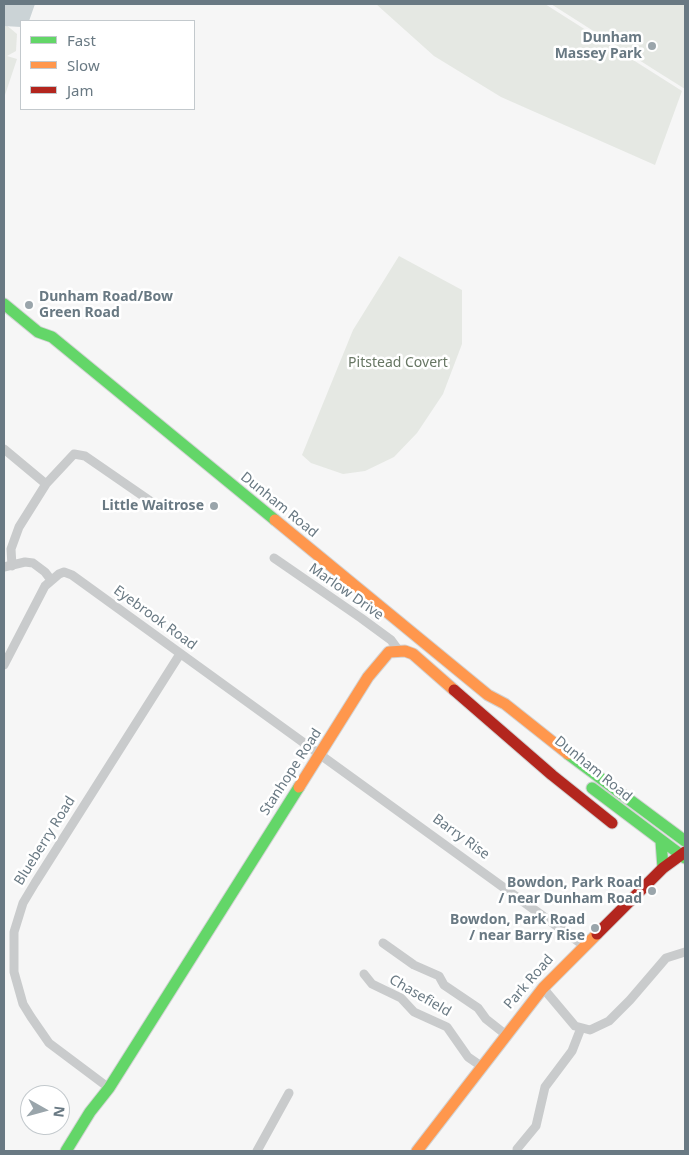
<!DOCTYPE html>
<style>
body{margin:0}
#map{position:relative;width:689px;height:1155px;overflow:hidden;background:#f6f6f6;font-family:"Noto Sans",sans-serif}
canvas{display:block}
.frame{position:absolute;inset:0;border:5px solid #697983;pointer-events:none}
.legend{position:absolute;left:20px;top:20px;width:175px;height:90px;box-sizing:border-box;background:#fff;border:1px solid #c3c9cd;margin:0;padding:6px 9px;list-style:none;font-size:15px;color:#697983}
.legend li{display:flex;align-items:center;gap:10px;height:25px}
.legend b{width:25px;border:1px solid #c3c9cd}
.north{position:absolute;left:20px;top:1085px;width:50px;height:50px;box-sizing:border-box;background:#fff;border:1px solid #c3c9cd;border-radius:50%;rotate:97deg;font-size:14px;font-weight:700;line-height:20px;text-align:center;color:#697983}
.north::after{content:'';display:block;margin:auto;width:18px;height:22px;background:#9aa5ab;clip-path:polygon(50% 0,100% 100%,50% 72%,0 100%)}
</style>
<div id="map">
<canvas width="689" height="1155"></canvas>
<div class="frame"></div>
<ul class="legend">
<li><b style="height:6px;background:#63d668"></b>Fast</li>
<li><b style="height:6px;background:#ff974d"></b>Slow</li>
<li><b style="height:6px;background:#b3261e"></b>Jam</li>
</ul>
<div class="north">N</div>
</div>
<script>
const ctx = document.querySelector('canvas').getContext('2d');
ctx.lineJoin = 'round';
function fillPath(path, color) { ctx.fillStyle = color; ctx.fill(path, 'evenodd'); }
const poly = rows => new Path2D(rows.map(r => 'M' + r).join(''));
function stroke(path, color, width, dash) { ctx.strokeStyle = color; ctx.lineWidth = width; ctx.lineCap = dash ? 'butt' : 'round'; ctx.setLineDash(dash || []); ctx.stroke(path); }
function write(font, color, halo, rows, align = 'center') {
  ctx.font = font + ' "Noto Sans",sans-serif'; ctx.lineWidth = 5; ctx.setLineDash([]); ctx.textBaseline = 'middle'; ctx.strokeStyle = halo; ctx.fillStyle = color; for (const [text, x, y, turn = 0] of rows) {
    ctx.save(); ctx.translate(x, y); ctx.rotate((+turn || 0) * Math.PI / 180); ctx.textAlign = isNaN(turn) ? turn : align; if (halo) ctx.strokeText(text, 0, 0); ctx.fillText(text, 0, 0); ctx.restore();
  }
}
fillPath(poly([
 [376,4,545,4,682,91,655,165,501,97,434,56],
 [551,4,685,4,685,89,661,74],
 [4,23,17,34,16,51,7,56,17,59,4,98],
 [399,256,462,290,462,344,443,394,417,433,394,457,365,471,343,474,311,463,302,455,353,330]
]), '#e5e8e3');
fillPath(poly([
 [4,4,35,4,29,21,21,21,21,27,4,26]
]), '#cbd3d6');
const fast = poly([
 [4,304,38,332,52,337,275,520],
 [568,754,685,841],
 [592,788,685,858],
 [661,841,663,868],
 [66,1151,90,1112,109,1088,299,787]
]);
const slow = poly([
 [275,520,488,695,505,704,568,754],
 [299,787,368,677,389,652,405,651,413,654,454,690],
 [417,1151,543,988,597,934]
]);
const jam = poly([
 [454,690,552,775,612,823],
 [597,934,663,868,685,852]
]);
stroke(fast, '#d2d3d4', 13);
stroke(slow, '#d2d3d4', 13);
stroke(jam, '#d2d3d4', 13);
stroke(poly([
 [4,449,46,484],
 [274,558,361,618,391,640,399,651],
 [12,566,11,549,19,527,46,484,74,454,85,456,156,505],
 [4,567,25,562,33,563,45,572,51,580],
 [4,665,45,586,59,574,64,572,72,575,583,945],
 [383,943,414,965,439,976,444,985,478,1008,486,1019,505,1034],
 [364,974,372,984,401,998,414,1012,447,1027,468,1057,481,1066],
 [543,988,575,1026,590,1030,609,1021,630,1000,666,958,685,952],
 [109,1088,49,1043,31,1017,23,1004,14,972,14,932,23,903,35,883,180,654],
 [517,1149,536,1126,545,1087,572,1051,581,1028],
 [257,1151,289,1093]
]), '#c9cbcc', 9);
stroke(fast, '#63d668', 11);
stroke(slow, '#ff974d', 11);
stroke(jam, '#b3261e', 11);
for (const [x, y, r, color] of [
 [652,46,5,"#9aa5ab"],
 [29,305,5,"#9aa5ab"],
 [214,506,5,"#9aa5ab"],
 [652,891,5,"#9aa5ab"],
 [595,928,5,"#9aa5ab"]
]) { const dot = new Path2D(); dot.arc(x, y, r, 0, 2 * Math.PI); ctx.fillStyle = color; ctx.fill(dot); stroke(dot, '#fff', 2); }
write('bold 14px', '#697983', '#fff', [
 ["Dunham",642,38],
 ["Massey Park",642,54],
 ["Dunham Road/Bow",39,297,"left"],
 ["Green Road",39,313,"left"],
 ["Little Waitrose",204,506],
 ["Bowdon, Park Road",642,883],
 ["/ near Dunham Road",642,899],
 ["Bowdon, Park Road",585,920],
 ["/ near Barry Rise",585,936]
], 'right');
write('14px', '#677663', '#fff', [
 ["Pitstead Covert",398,363]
]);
write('14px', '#697983', '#fff', [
 ["Dunham Road",279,505,39],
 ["Marlow Drive",346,592,35],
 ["Eyebrook Road",155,618,36],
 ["Dunham Road",593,769,39],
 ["Stanhope Road",291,772,-57],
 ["Barry Rise",461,837,36],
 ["Blueberry Road",45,841,-58],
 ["Park Road",529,982,-49],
 ["Chasefield",420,996,30]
]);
</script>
